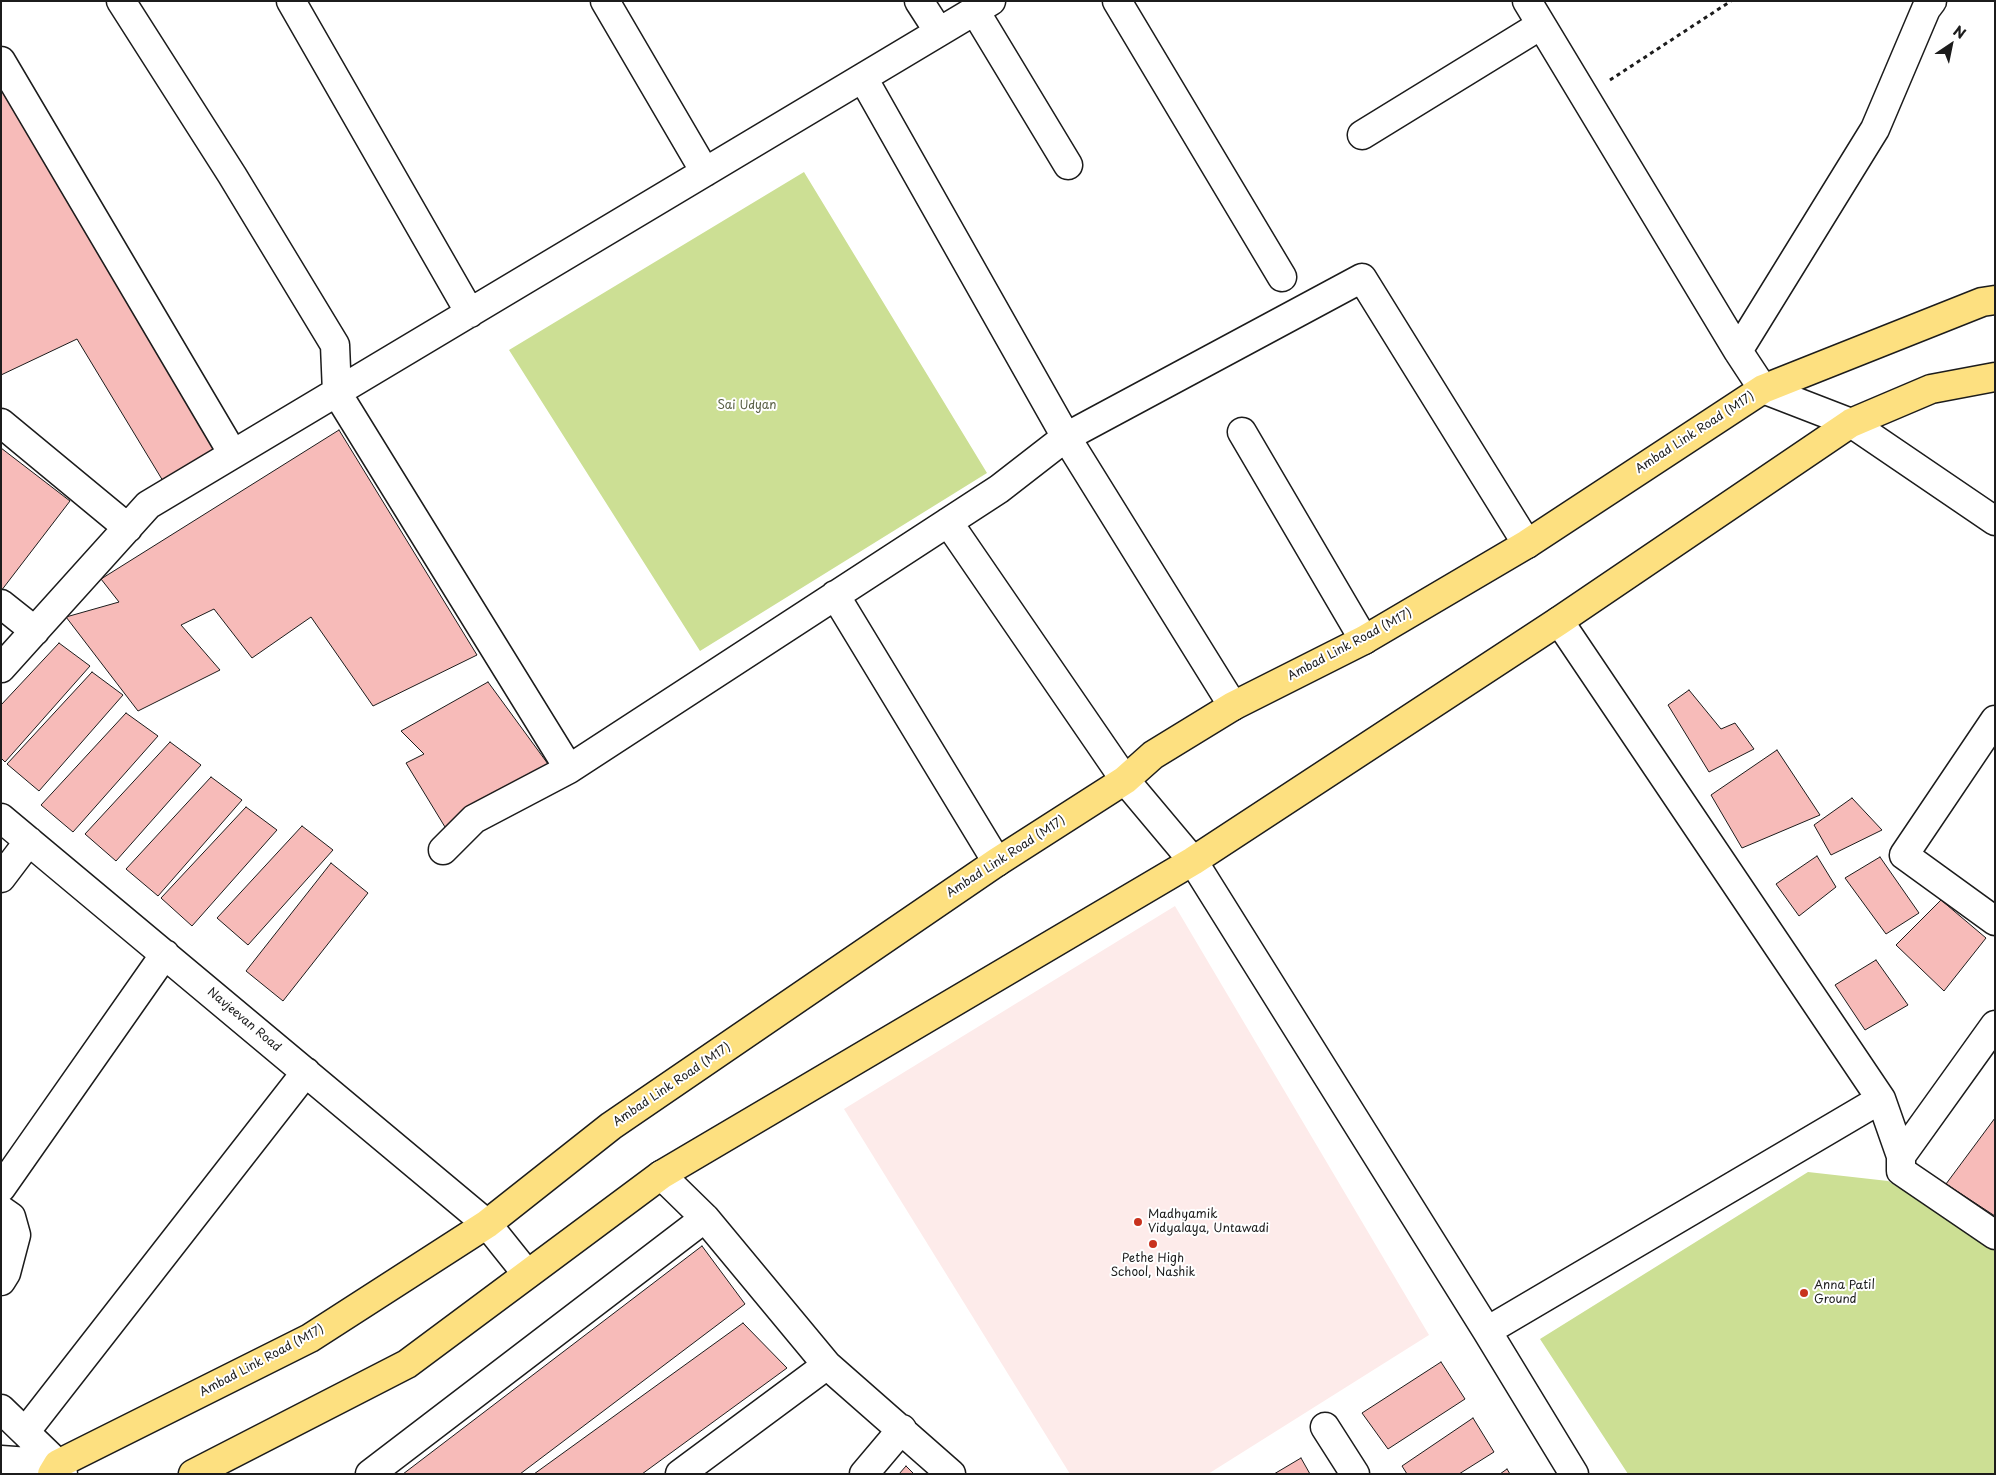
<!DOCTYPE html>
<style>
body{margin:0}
#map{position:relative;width:1996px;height:1475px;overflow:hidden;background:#fff;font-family:"Playpen Sans",sans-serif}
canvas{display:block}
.frame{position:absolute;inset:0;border:2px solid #1c1c1c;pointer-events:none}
.north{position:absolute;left:1926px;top:20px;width:50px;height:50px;-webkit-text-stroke:4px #fff;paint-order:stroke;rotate:34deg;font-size:14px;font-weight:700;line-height:20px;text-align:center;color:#1c1c1c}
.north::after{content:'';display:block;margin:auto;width:18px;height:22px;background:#1c1c1c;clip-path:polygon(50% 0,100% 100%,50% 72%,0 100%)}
</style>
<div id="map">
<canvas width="1996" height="1475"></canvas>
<div class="frame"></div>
<div class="north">N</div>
</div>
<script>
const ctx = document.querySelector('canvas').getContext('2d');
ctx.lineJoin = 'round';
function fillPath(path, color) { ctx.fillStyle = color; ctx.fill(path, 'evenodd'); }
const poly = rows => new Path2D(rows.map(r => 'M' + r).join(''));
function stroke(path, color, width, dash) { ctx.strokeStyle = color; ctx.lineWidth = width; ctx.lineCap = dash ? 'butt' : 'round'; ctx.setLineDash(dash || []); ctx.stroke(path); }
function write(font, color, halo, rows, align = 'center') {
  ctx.font = font + ' "Playpen Sans",sans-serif'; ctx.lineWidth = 4; ctx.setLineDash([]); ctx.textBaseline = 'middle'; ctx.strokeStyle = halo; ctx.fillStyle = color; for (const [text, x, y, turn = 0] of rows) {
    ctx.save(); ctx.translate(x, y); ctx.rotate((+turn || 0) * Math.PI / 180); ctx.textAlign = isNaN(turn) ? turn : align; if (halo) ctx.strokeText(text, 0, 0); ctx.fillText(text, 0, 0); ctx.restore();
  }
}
fillPath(poly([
 [1175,906,1429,1335,1208,1474,1070,1474,844,1109]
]), '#fdebea');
fillPath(poly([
 [804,172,987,473,700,651,509,350],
 [1808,1172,1888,1181,1995,1247,1995,1474,1628,1474,1540,1339]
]), '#ccdf94');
const building = poly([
 [1,78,219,447,163,481,77,339,1,375,1,78],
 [339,430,477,655,373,706,311,617,252,658,214,609,181,625,220,670,138,711,66,617,119,602,101,579,339,430],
 [1,448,70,501,1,591,1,448],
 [59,643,90,666,5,762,1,758,1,705,59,643],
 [92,672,123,695,39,791,7,764,92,672],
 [488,682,548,764,445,827,406,763,424,754,401,731,488,682],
 [1689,690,1721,729,1735,723,1754,749,1709,772,1668,705,1689,690],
 [126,713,158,736,73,832,41,805,126,713],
 [170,742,201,765,116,861,85,834,170,742],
 [1777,750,1820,815,1742,848,1711,795,1777,750],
 [211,777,242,800,158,896,126,869,211,777],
 [1852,798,1882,830,1831,855,1814,825,1852,798],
 [246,807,277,830,192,926,161,898,246,807],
 [302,826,333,850,248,945,217,918,302,826],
 [1817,856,1836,887,1799,916,1776,884,1817,856],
 [1880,857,1919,913,1886,934,1845,878,1880,857],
 [331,863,368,893,283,1001,246,971,331,863],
 [1941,900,1986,938,1944,991,1896,945,1941,900],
 [1876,960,1908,1005,1865,1030,1835,985,1876,960],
 [1995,1118,1995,1216,1946,1184,1995,1118],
 [702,1246,745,1304,520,1474,403,1474,702,1246],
 [743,1323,787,1368,642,1474,534,1474,743,1323],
 [1441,1362,1465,1399,1388,1449,1362,1413,1441,1362],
 [1473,1418,1494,1452,1459,1474,1407,1474,1402,1466,1473,1418],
 [1301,1458,1310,1474,1274,1474,1301,1458],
 [906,1466,914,1474,899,1474,906,1466],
 [1507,1469,1510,1474,1500,1474,1507,1469]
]);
fillPath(building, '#f7bbb9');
stroke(building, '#1c1c1c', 1);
const minor = poly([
 [121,1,232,175,335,345,337,393,569,769,999,489,1066,437,1362,278,1527,544],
 [291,1,470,313],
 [605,1,705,172],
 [919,1,939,32],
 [1117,1,1282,277],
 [1527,1,1738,351,1763,389,1851,423,1995,521],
 [975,11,1068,165],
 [1,61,233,454],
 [863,78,1066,437,1233,706],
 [1362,135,1541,25],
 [1738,351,1875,129,1926,9,1932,1],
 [1,423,128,528],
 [1242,432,1364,640],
 [948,522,1125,780,1193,861,1487,1331,1574,1474],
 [835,595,997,862],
 [1,604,35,631],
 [1559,621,1881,1099,1901,1156],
 [1,668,148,505,991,1],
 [1995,720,1904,855,1995,921],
 [1,818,487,1224,527,1274],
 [443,850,474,819,569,769],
 [1,878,29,841],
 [1995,1025,1901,1156,1901,1171,1995,1235],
 [661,1175,705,1218,827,1365],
 [1,1188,165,954],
 [1,1210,11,1217,16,1235,6,1273,1,1281],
 [1487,1331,1881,1099],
 [1,1409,58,1464,63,1474],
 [1325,1427,1355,1474],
 [26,1431,306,1072],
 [1,1460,58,1464],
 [370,1474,705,1218],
 [680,1474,827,1365,951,1474],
 [864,1474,902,1429]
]);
const major = poly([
 [52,1474,58,1464,310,1338,487,1224,611,1126,997,862,1125,780,1153,755,1233,706,1364,640,1527,544,1763,389,1982,302,1995,300],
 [193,1474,407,1364,661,1175,1193,861,1559,621,1851,423,1931,389,1995,377]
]);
stroke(minor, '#1c1c1c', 31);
stroke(major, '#1c1c1c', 31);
stroke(poly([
 [1610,80,1731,1]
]), '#1c1c1c', 3, [4, 4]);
stroke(minor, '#fff', 28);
stroke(major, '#fde080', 28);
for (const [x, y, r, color] of [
 [1138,1222,5,"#c8321e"],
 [1153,1244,5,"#c8321e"],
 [1804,1293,5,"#c8321e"]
]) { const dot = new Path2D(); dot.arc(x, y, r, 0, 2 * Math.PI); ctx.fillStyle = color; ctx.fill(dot); stroke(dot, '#fff', 2); }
write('12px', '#5a6046', '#fff', [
 ["Sai Udyan",747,406]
]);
write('12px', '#1c1c1c', '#fff', [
 ["Ambad Link Road (M17)",1695,433,-33],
 ["Ambad Link Road (M17)",1350,645,-28],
 ["Ambad Link Road (M17)",1006,857,-33],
 ["Navjeevan Road",244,1020,40],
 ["Ambad Link Road (M17)",672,1085,-34],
 ["Ambad Link Road (M17)",262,1361,-28]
]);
write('12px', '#1c1c1c', '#fff', [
 ["Madhyamik",1148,1215],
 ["Vidyalaya, Untawadi",1148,1229],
 ["Pethe High",1153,1259,"center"],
 ["School, Nashik",1153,1273,"center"],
 ["Anna Patil",1814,1286],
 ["Ground",1814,1300]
], 'left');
</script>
